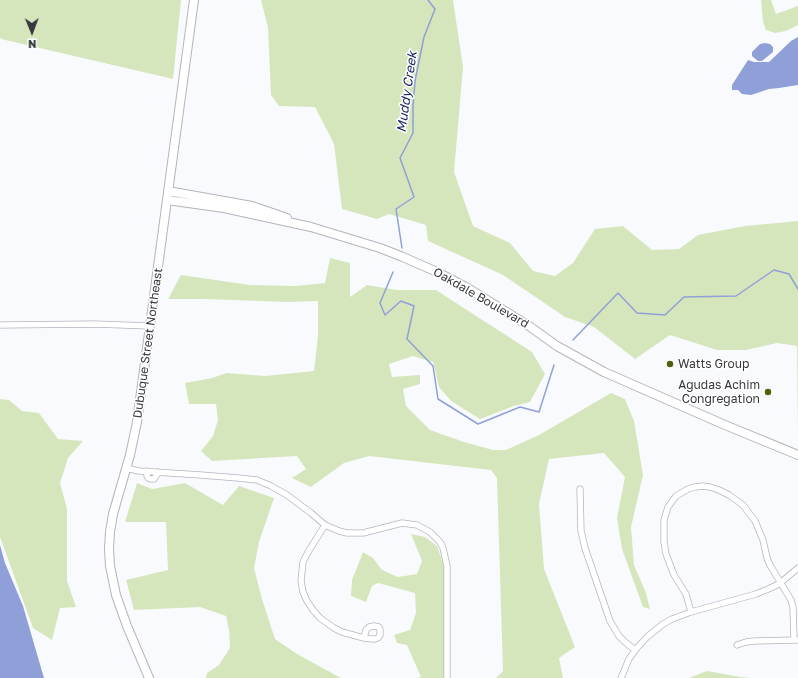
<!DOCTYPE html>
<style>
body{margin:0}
#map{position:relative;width:798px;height:678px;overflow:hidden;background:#f9fafe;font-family:"Golos Text",sans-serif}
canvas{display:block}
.north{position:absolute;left:12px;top:12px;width:40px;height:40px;-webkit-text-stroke:3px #fff;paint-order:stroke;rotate:179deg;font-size:11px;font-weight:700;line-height:16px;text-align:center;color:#38393c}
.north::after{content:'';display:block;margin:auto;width:14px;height:18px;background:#38393c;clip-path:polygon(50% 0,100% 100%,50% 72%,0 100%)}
</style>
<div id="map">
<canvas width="798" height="678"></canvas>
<div class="north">N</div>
</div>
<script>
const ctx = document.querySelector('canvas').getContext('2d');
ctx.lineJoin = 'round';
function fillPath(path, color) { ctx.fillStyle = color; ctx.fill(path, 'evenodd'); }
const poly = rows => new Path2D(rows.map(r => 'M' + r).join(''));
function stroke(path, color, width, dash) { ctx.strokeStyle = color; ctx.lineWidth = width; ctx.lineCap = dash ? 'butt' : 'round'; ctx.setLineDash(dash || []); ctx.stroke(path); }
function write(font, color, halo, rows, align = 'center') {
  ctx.font = font + ' "Golos Text",sans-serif'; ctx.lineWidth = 3; ctx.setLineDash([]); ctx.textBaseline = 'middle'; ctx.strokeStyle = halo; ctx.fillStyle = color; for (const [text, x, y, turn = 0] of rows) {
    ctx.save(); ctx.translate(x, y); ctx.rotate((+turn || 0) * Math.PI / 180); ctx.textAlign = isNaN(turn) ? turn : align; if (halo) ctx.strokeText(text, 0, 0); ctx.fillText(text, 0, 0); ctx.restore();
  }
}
fillPath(poly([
 [0,0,181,0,173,79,1,39,0,37],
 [261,0,453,0,463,67,454,172,473,226,510,243,533,271,555,276,573,263,595,229,623,226,652,250,679,249,698,235,745,226,798,221,798,439,797,346,777,343,746,350,717,350,670,335,635,359,594,327,565,317,503,275,428,241,426,225,389,214,377,219,342,209,334,144,315,107,279,106,271,95,268,28],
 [761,0,771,0,776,14,798,6,798,25,786,31,775,33,766,30,763,22],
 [330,258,350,263,350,297,367,285,397,290,436,290,532,352,545,374,530,402,514,406,480,419,451,401,439,387,433,362,413,356,389,364,392,377,420,375,420,384,403,389,406,406,430,430,464,442,493,450,506,450,539,435,611,393,625,399,634,421,643,475,631,527,634,565,646,593,650,609,643,607,622,549,617,518,625,477,604,453,549,459,539,504,544,569,575,647,559,658,563,678,496,678,503,671,497,478,491,470,369,456,344,463,311,487,292,478,306,469,297,456,212,461,201,451,213,436,218,420,216,404,189,404,185,383,212,378,227,373,265,376,314,371,318,336,318,301,288,302,205,299,168,299,181,275,250,285,295,286,325,283],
 [0,399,9,400,22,411,39,413,58,439,83,441,68,458,60,483,67,509,67,581,76,607,60,608,52,640,33,628,0,537],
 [137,483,152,489,185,483,223,505,239,486,274,498,259,542,254,568,262,599,275,639,297,654,341,678,206,678,207,673,219,665,230,648,229,630,226,616,200,607,134,610,126,580,168,570,166,522,125,522],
 [411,534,425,537,437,546,444,566,445,678,416,678,421,677,407,645,397,643,394,635,410,630,416,613,415,593,378,583,372,586,366,602,351,596,352,580,363,552,373,558,382,570,398,577,417,574,422,561],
 [707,671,741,677,751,678,689,678]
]), '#d6e6bc');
fillPath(poly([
 [798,37,798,85,779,88,769,89,751,95,742,94,738,90,732,90,732,85,748,60,754,62,769,62,791,41],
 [765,43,770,44,773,47,773,52,762,61,758,61,752,56,752,52,760,44],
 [0,545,5,563,23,606,44,678,0,678]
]), '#8fa0d8');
stroke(poly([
 [402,248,396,209,414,197,400,158,413,133,413,106,415,81,424,37,435,9,428,0],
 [393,272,380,303,385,315,401,301,414,306,407,339,433,366,438,399,478,424,520,407,539,412,554,365],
 [573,340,618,293,637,313,665,315,684,297,736,296,774,270,789,274,798,289]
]), '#8fa0d8', 1.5);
const minor = poly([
 [1,325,95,324,150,326],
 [126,468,139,471,201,475,238,478,257,480,271,486,287,495,311,513,325,525,339,531,347,533,363,533,402,523,417,525,430,532,440,542,443,548,447,566,447,678],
 [147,471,147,476,148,478,151,479,154,479,156,476,158,472],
 [580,489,581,531,585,548,610,621,619,636,625,642,635,650],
 [325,525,308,552,303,562,301,581,303,592,307,601,313,610,320,618,334,628,342,632,364,638,372,639,375,639,378,638,380,635,380,629,379,627,374,626,369,627,366,630,364,638],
 [691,612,686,594,674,575,666,554,664,542,664,520,668,507,676,496,688,489,695,487,703,486,710,487,719,490,729,495,743,505,755,521,763,540,767,558,770,565,791,600,793,607,794,640],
 [737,645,746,642,754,641,798,640],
 [621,678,629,659,637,648,647,637,663,624,672,619,691,612,756,594,766,590,779,584,798,568]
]);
const secondary = poly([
 [168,191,252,206,287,218],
 [167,200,224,208,311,227,380,248,403,257,437,272,466,287,529,326,557,346,604,372,725,425,798,455],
 [149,678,127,626,116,595,110,566,109,549,110,532,113,514,130,455,137,422,194,0]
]);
stroke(minor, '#b3b5bb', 7);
stroke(secondary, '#b3b5bb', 10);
stroke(minor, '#fff', 5.5);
stroke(secondary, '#fff', 8);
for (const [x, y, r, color] of [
 [670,364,4,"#4b610d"],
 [768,392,4,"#4b610d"]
]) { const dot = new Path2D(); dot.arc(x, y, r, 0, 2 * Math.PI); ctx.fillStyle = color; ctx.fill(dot); stroke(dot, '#fff', 1.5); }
write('12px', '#38393c', '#fff', [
 ["Oakdale Boulevard",481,298,30],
 ["Dubuque Street Northeast",148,343,-82]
]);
write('12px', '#38393c', '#fff', [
 ["Watts Group",678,364],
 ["Agudas Achim",760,385,"right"],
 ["Congregation",760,399,"right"]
], 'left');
write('italic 13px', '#1c2667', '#fff', [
 ["Muddy Creek",407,92,-82]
]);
</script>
